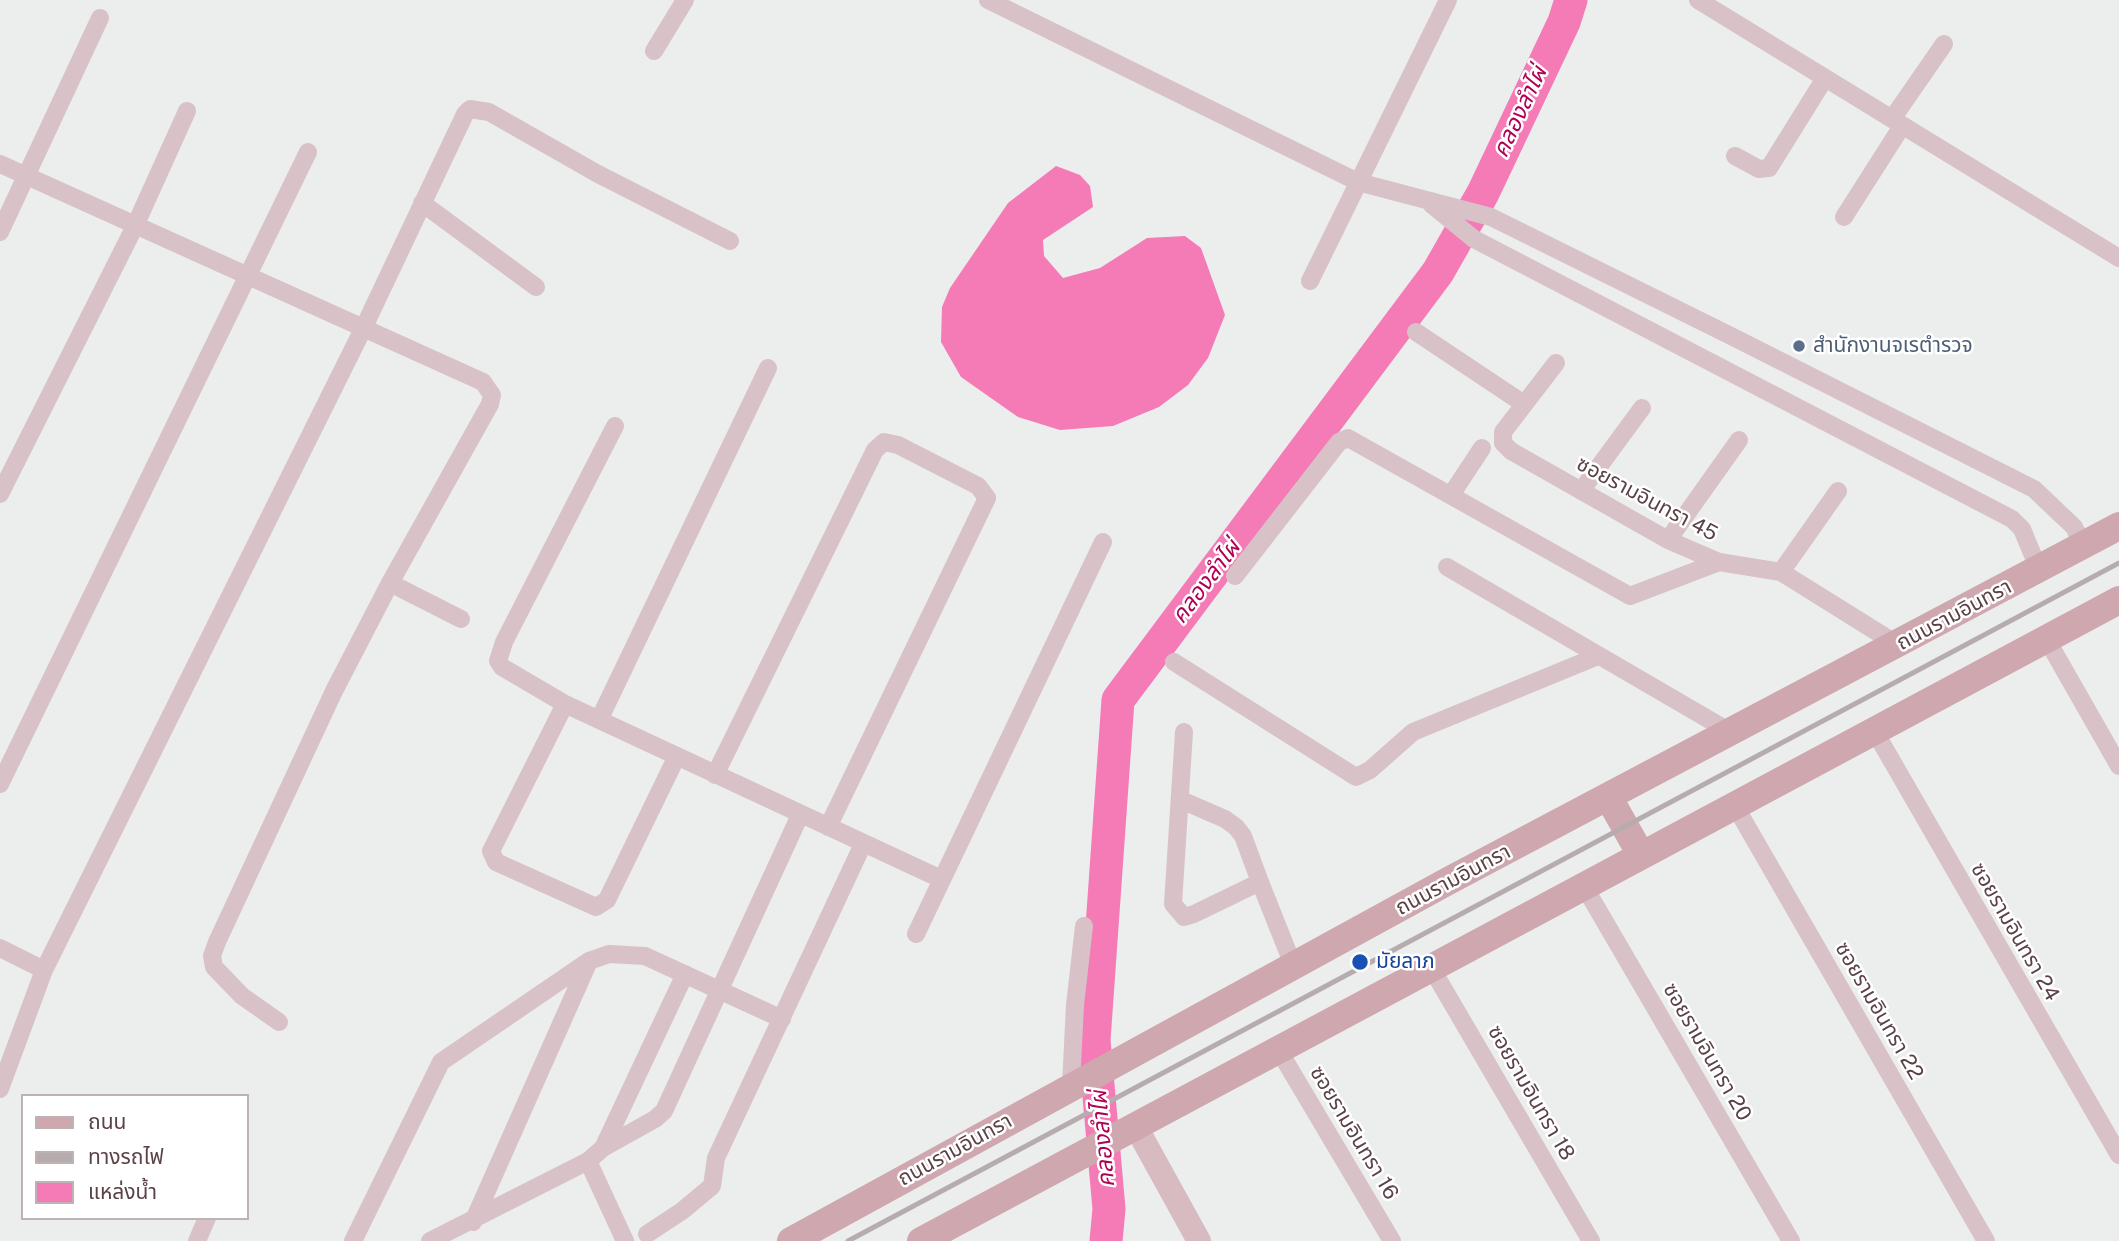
<!DOCTYPE html>
<meta charset="utf-8">
<style>
body{margin:0}
#map{position:relative;width:2119px;height:1241px;overflow:hidden;background:#ebeeec;font-family:"Public Sans","Noto Sans Thai",sans-serif}
canvas{display:block}
.legend{position:absolute;left:21px;top:1094px;width:228px;height:126px;box-sizing:border-box;background:#fff;border:2px solid #bdb3b5;margin:0;padding:9px 12px;list-style:none;font-size:21px;color:#5a4247}
.legend li{display:flex;align-items:center;gap:14px;height:35px}
.legend b{width:35px;border:2px solid #bdb3b5}
</style>
<div id="map">
<canvas width="2119" height="1241"></canvas>
<ul class="legend">
<li><b style="height:9px;background:#cea7af"></b>ถนน</li>
<li><b style="height:9px;background:#b7acad"></b>ทางรถไฟ</li>
<li><b style="height:19px;background:#f47bb5"></b>แหล่งน้ำ</li>
</ul>
</div>
<script>
const ctx = document.querySelector('canvas').getContext('2d');
ctx.lineJoin = 'round';
function fillPath(path, color) { ctx.fillStyle = color; ctx.fill(path, 'evenodd'); }
const poly = rows => new Path2D(rows.map(r => 'M' + r).join(''));
function stroke(path, color, width, dash) { ctx.strokeStyle = color; ctx.lineWidth = width; ctx.lineCap = dash ? 'butt' : 'round'; ctx.setLineDash(dash || []); ctx.stroke(path); }
function write(font, color, halo, rows, align = 'center') {
  ctx.font = font + ' "Public Sans","Noto Sans Thai",sans-serif'; ctx.lineWidth = 5; ctx.setLineDash([]); ctx.textBaseline = 'middle'; ctx.strokeStyle = halo; ctx.fillStyle = color; for (const [text, x, y, turn = 0] of rows) {
    ctx.save(); ctx.translate(x, y); ctx.rotate((+turn || 0) * Math.PI / 180); ctx.textAlign = isNaN(turn) ? turn : align; if (halo) ctx.strokeText(text, 0, 0); ctx.fillText(text, 0, 0); ctx.restore();
  }
}
fillPath(poly([
 [1056,166,1080,175,1090,186,1093,207,1043,240,1044,256,1063,278,1100,268,1147,238,1185,236,1201,248,1225,315,1208,358,1188,385,1159,407,1113,426,1060,430,1018,417,961,377,941,342,942,307,950,288,1008,203]
]), '#f47bb5');
stroke(poly([
 [1106,1241,1109,1209,1094,1040,1118,700,1438,272,1483,193,1564,22,1571,0]
]), '#f47bb5', 33);
stroke(poly([
 [988,0,1358,182,1491,217,1735,338,2034,489,2074,527,2083,545],
 [1698,0,2119,258],
 [654,51,685,0],
 [1892,119,1944,44],
 [1735,156,1759,169,1769,168,1825,78],
 [0,164,483,382,492,395,490,404,390,583,334,691,217,942,212,956,214,967,242,996,279,1022],
 [422,203,536,287],
 [1431,204,1474,239,2012,519,2022,529,2039,570],
 [1844,217,1902,126],
 [0,232,100,18],
 [1310,281,1448,0],
 [1416,332,1524,404],
 [1556,363,1503,432,1503,443,1511,451,1668,540,1719,562,1781,572,1898,645],
 [615,426,504,642,498,661,502,667,565,704,941,879],
 [1581,491,1642,408],
 [0,494,135,226,187,111],
 [1451,495,1482,448],
 [1668,540,1739,440],
 [1447,567,1732,733],
 [1781,572,1838,491],
 [1235,576,1339,442,1348,438,1630,596,1719,562],
 [390,583,461,619],
 [2046,638,2119,766],
 [1174,662,1356,777,1370,770,1413,732,1598,656],
 [565,704,491,851,496,862,596,907,607,900,677,756],
 [599,720,768,368],
 [1874,730,2119,1155],
 [1184,732,1173,904,1184,917,1194,914,1260,882,1293,965],
 [715,775,875,450,884,442,898,445,978,486,987,498,828,827],
 [0,784,308,152],
 [1181,800,1225,819,1236,827,1243,836,1260,882],
 [1734,804,1986,1241],
 [1584,886,1791,1241],
 [916,934,1103,542],
 [0,948,44,970],
 [1432,969,1591,1241],
 [1278,1049,1392,1241],
 [1071,1085,1075,1005,1084,926],
 [0,1089,44,970,364,327,465,114,470,109,489,112,598,174,730,241],
 [603,1148,685,974],
 [588,1161,625,1241],
 [473,1222,589,961],
 [647,1234,682,1211,712,1186,716,1158,863,844],
 [197,1241,207,1218],
 [353,1241,441,1062,589,961,609,954,645,956,782,1019],
 [430,1241,588,1161,603,1148,655,1119,664,1111,800,815]
]), '#d8c2c7', 18);
stroke(poly([
 [1136,1127,1199,1241]
]), '#d7bbc0', 24);
stroke(poly([
 [1609,798,1641,855],
 [791,1241,1450,880,2119,526],
 [921,1241,2119,600]
]), '#cea7af', 28);
stroke(poly([
 [848,1241,2119,563]
]), '#b7acad', 5);
for (const [x, y, r, color] of [
 [1799,346,7,"#5c6f8a"],
 [1360,962,9,"#1a4fb4"]
]) { const dot = new Path2D(); dot.arc(x, y, r, 0, 2 * Math.PI); ctx.fillStyle = color; ctx.fill(dot); stroke(dot, '#fff', 2.5); }
write('21px', '#4e5e75', '#fff', [
 ["สำนักงานจเรตำรวจ",1813,346]
], 'left');
write('21px', '#5a4247', '#fff', [
 ["ซอยรามอินทรา 45",1647,499,28],
 ["ถนนรามอินทรา",1954,615,-28],
 ["ถนนรามอินทรา",1453,880,-28],
 ["ซอยรามอินทรา 24",2015,932,60],
 ["ซอยรามอินทรา 22",1879,1011,60],
 ["ซอยรามอินทรา 20",1707,1052,60],
 ["ซอยรามอินทรา 18",1531,1093,60],
 ["ซอยรามอินทรา 16",1354,1133,59],
 ["ถนนรามอินทรา",955,1150,-29]
]);
write('21px', '#164399', '#fff', [
 ["มัยลาภ",1376,962]
], 'left');
write('italic 23px', '#af0054', '#fff', [
 ["คลองลำไผ่",1520,112,-65],
 ["คลองลำไผ่",1206,582,-53],
 ["คลองลำไผ่",1103,1139,-95]
]);
</script>
